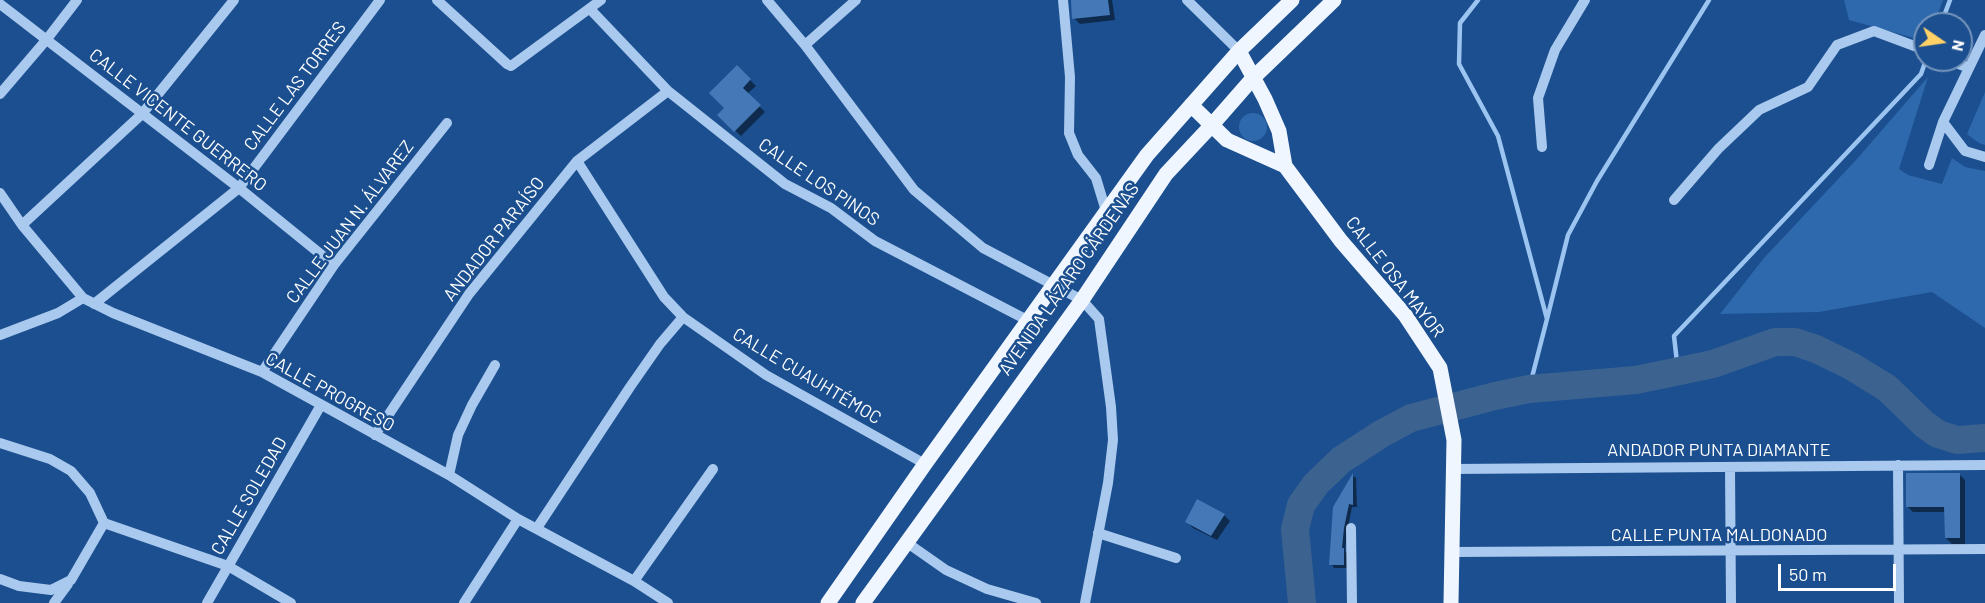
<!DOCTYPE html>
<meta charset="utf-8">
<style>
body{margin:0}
#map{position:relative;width:1985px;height:603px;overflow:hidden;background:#1b4f8f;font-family:Barlow,sans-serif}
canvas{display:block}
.north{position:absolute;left:1913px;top:12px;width:60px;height:60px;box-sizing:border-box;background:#1b4f8f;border:2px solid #7695bc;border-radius:50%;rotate:103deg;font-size:16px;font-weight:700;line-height:24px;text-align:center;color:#fff}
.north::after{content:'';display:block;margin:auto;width:21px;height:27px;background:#ffd166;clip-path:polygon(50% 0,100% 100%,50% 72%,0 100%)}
.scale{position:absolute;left:1778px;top:564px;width:118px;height:27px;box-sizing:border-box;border:3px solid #fff;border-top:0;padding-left:8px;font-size:18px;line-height:21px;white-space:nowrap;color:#fff;-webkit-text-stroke:4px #1b4f8f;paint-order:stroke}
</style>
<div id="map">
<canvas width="1985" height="603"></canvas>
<div class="north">N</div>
<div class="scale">50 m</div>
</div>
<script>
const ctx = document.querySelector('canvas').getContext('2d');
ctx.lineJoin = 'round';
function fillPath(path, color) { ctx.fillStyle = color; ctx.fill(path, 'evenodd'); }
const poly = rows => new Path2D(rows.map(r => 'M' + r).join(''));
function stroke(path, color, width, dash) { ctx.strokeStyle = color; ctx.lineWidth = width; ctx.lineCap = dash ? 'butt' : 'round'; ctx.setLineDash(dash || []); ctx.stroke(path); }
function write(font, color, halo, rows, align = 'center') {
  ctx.font = font + ' Barlow,sans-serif'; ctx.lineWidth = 5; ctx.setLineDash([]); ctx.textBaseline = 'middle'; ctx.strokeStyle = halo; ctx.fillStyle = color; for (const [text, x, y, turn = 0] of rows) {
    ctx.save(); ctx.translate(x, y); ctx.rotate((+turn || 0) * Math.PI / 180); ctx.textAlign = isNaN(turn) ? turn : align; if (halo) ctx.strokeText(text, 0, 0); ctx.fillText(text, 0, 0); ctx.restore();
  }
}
fillPath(poly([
 [1844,0,1943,0,1934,24,1925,24,1925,41,1849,20],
 [1928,77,1899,169,1908,175,1942,184,1952,158,1965,167,1985,171,1985,328,1932,292,1819,312,1720,314,1764,258,1856,160],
 [1985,92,1985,145,1979,143,1967,134],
 '1239 127a14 14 0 1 1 28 0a14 14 0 1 1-28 0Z'
]), '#2e69ad');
fillPath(poly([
 [1072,0,1112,0,1115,20,1080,24,1074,18],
 [737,67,756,86,747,94,765,112,741,136,719,115,726,108],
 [1959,474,1965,480,1965,544,1952,544,1946,538,1946,512,1913,512,1907,506],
 [1353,476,1356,478,1357,507,1352,507,1347,532,1345,551,1347,553,1347,568,1334,568,1331,564,1335,507],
 [1224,515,1230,521,1217,540,1193,528,1187,522]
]), '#0007');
stroke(poly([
 [1478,0,1460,23,1459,64,1498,136,1547,319,1529,389],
 [1941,24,1950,0],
 [1547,319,1568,235,1597,181,1709,0],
 [1678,371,1674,336,1921,74,1926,60]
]), '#9cc4f0', 4.5);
stroke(poly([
 [1302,603,1295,529,1301,505,1316,484,1341,460,1381,434,1411,418,1495,396,1529,389,1636,380,1713,364,1775,342,1795,342,1816,349,1851,366,1887,388,1924,424,1938,434,1957,440,1985,438]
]), '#3c6290', 28);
fillPath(poly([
 [1071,0,1108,0,1110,15,1072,19],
 [737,65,751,79,743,88,761,105,734,132,717,115,724,108,709,93],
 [1353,473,1353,505,1349,504,1344,528,1342,548,1344,548,1344,565,1329,565,1333,507],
 [1906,473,1960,473,1960,538,1945,538,1944,507,1906,507],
 [1197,499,1225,514,1211,536,1185,522]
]), '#4478b7');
stroke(poly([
 [437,0,507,64,511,66,601,0],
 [767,0,805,45,914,190,983,248,1082,300,1099,319,1111,407,1113,440,1108,483,1085,603],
 [1063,0,1070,77,1069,133,1078,155,1096,178,1106,211],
 [1187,0,1239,51],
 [0,4,239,188,334,265],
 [590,9,668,91,785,184,831,208,875,241,1029,321],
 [805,45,856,0],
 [1949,60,1969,68],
 [0,94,47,39,77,0],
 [1943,122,1965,151,1985,157],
 [1542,147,1538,98,1555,50,1585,0],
 [577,161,664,297,683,317,766,375,925,464],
 [1929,165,1943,122,1985,35],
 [0,193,22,225,83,298,113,313,262,372,449,475,518,519,634,581,668,603],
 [1674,200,1719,148,1759,110,1808,87,1837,45,1874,31,1925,50],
 [22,225,142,114,234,0],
 [94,304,239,188,380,0],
 [0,335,58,313,83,298],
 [262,372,334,265,447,123],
 [375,435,469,294,577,161,668,91],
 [0,443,50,459,71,471,90,493,104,523,228,566,291,603],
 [1898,465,1899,603],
 [1730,467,1731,603],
 [1452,469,1985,465],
 [449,475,458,435,472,405,495,365],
 [537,528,630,387,660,344,683,317],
 [1351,528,1352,603],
 [1098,533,1176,558],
 [906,542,946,570,987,589,1036,603],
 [1452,552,1985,549],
 [0,579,19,586,51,590,71,580,104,523],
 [634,581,713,469],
 [54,603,68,584],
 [207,603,321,405],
 [464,603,518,519]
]), '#a9c9ee', 10);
stroke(poly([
 [1239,51,1265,99,1279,131,1285,166,1341,241,1405,315,1440,368,1454,440,1451,603],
 [1191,105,1227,140,1285,166],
 [828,603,925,464,1147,155,1239,51,1292,0],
 [863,603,1082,300,1166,174,1211,126,1253,78,1334,0]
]), '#f0f6ff', 15);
write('18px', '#fff', '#1b4f8f', [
 ["CALLE LAS TORRES",295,86,-53],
 ["CALLE VICENTE GUERRERO",178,120,38],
 ["CALLE LOS PINOS",819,182,34],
 ["CALLE JUAN N. ÁLVAREZ",350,222,-53],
 ["ANDADOR PARAÍSO",494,239,-52],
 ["CALLE OSA MAYOR",1395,277,52],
 ["AVENIDA LÁZARO CÁRDENAS",1069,279,-55],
 ["CALLE CUAUHTÉMOC",807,376,31],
 ["CALLE PROGRESO",330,392,29],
 ["ANDADOR PUNTA DIAMANTE",1719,450],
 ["CALLE SOLEDAD",249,496,-60],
 ["CALLE PUNTA MALDONADO",1719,535]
]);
</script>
